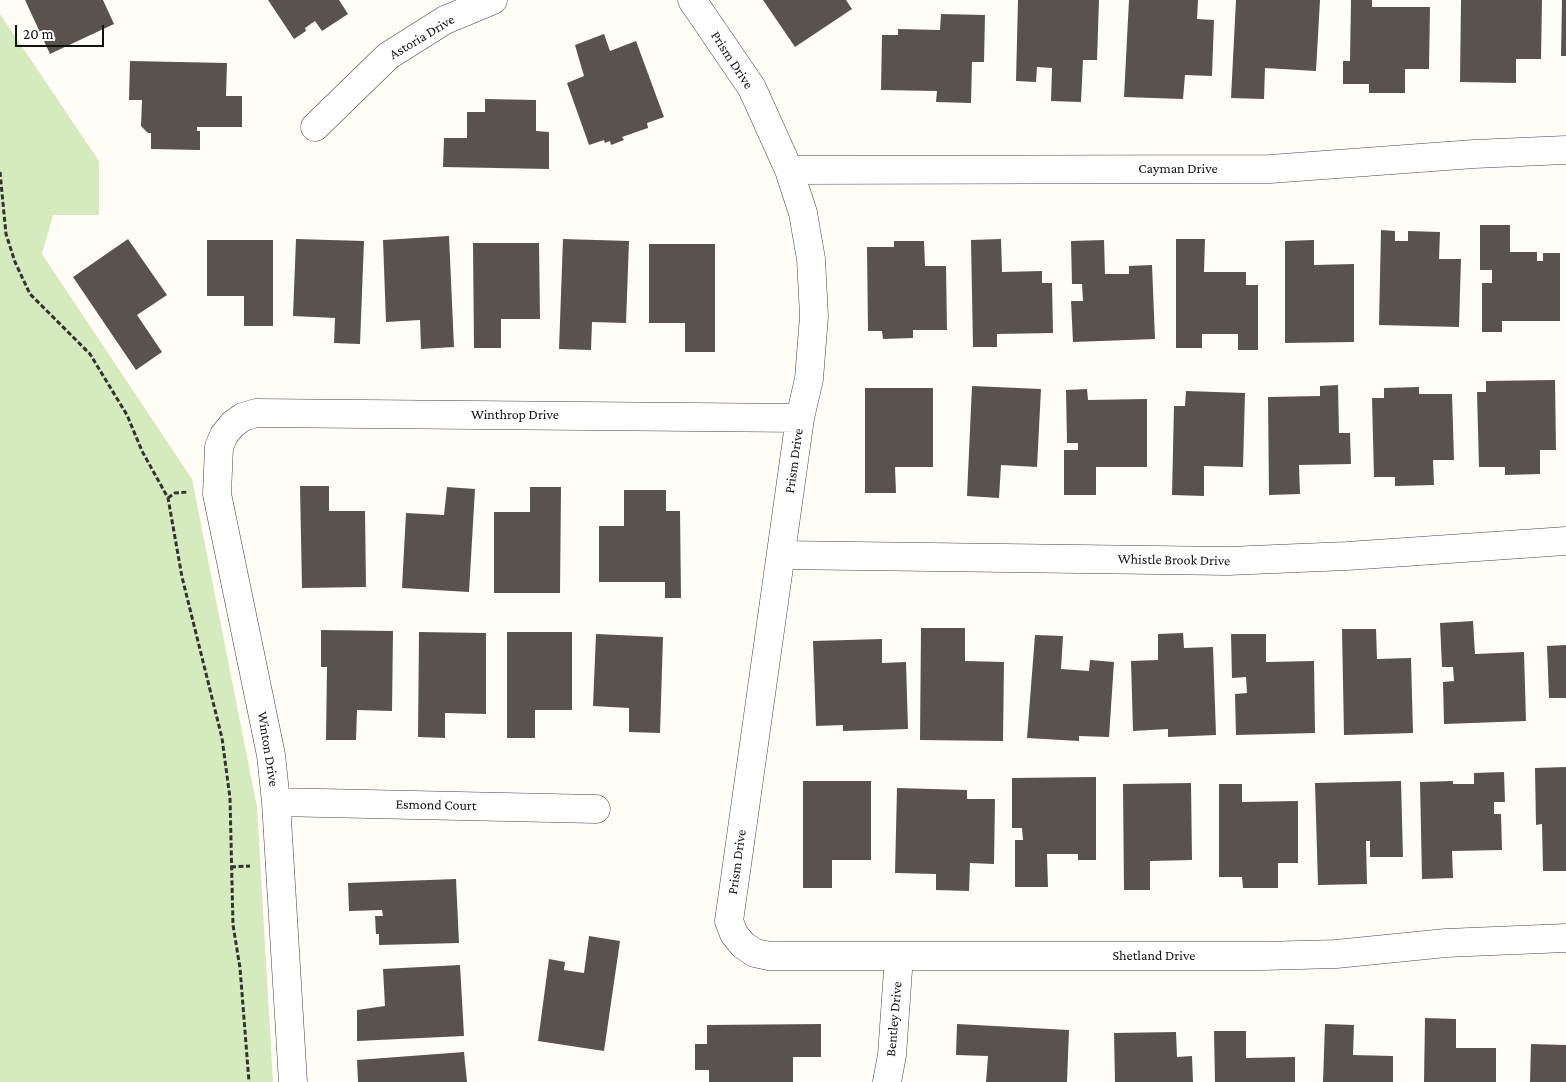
<!DOCTYPE html>
<style>
body{margin:0}
#map{position:relative;width:1566px;height:1082px;overflow:hidden;background:#fffdf5;font-family:"Crimson Pro",serif}
canvas{display:block}
.scale{position:absolute;left:15px;top:25px;width:89px;height:22px;box-sizing:border-box;border:2px solid #111;border-top:0;padding-left:6px;font-size:15px;line-height:18px;white-space:nowrap;color:#111;-webkit-text-stroke:4px #fff;paint-order:stroke}
</style>
<div id="map">
<canvas width="1566" height="1082"></canvas>
<div class="scale">20 m</div>
</div>
<script>
const ctx = document.querySelector('canvas').getContext('2d');
ctx.lineJoin = 'round';
function fillPath(path, color) { ctx.fillStyle = color; ctx.fill(path, 'evenodd'); }
const poly = rows => new Path2D(rows.map(r => 'M' + r).join(''));
function stroke(path, color, width, dash) { ctx.strokeStyle = color; ctx.lineWidth = width; ctx.lineCap = dash ? 'butt' : 'round'; ctx.setLineDash(dash || []); ctx.stroke(path); }
function write(font, color, halo, rows, align = 'center') {
  ctx.font = font + ' "Crimson Pro",serif'; ctx.lineWidth = 5; ctx.setLineDash([]); ctx.textBaseline = 'middle'; ctx.strokeStyle = halo; ctx.fillStyle = color; for (const [text, x, y, turn = 0] of rows) {
    ctx.save(); ctx.translate(x, y); ctx.rotate((+turn || 0) * Math.PI / 180); ctx.textAlign = isNaN(turn) ? turn : align; if (halo) ctx.strokeText(text, 0, 0); ctx.fillText(text, 0, 0); ctx.restore();
  }
}
fillPath(poly([
 [0,14,99,161,99,215,53,215,42,254,192,479,257,807,273,1082,0,1082]
]), '#d5ebbd');
fillPath(poly([
 [25,0,103,0,114,24,50,54],
 [268,0,339,0,348,14,322,31,315,21,305,28,306,31,294,39],
 [763,0,846,0,852,9,795,47],
 [1018,0,1099,0,1097,60,1083,60,1081,102,1051,101,1052,68,1037,67,1036,82,1016,81],
 [1129,0,1198,0,1197,19,1214,20,1212,76,1185,75,1183,99,1124,97],
 [1236,0,1320,0,1316,71,1265,68,1264,99,1231,98],
 [1351,0,1372,0,1372,7,1430,7,1429,69,1405,69,1405,93,1369,93,1369,84,1343,84,1343,61,1350,61],
 [1461,0,1542,0,1541,59,1516,59,1516,83,1460,82],
 [1562,0,1566,0,1566,56,1561,56],
 [941,14,985,15,984,62,972,62,971,103,936,102,937,91,881,90,882,35,898,35,898,29,940,30],
 [604,34,610,51,636,41,664,117,647,123,648,128,622,137,624,140,611,145,610,141,605,143,604,140,589,145,567,83,584,76,575,45],
 [130,61,227,63,226,96,242,96,242,127,197,127,197,131,200,131,200,150,151,149,151,133,148,133,141,126,142,100,129,100],
 [485,99,536,100,536,131,549,132,549,169,443,167,444,138,467,138,467,112,485,112],
 [1480,225,1510,225,1510,252,1537,252,1537,261,1543,261,1543,253,1560,253,1560,321,1502,321,1502,332,1482,332,1482,283,1492,283,1492,270,1480,270],
 [1381,230,1395,231,1395,241,1408,241,1408,231,1440,232,1439,259,1461,259,1459,327,1379,325],
 [449,236,454,347,421,349,420,320,386,322,383,240],
 [128,239,167,295,137,315,162,352,136,370,73,277],
 [296,239,364,241,360,344,334,343,335,318,293,316],
 [563,239,629,241,626,323,592,322,591,350,559,349],
 [1001,239,1002,272,1042,271,1042,283,1052,283,1053,333,997,334,997,347,973,347,971,240],
 [1176,239,1205,239,1204,272,1246,272,1246,285,1258,285,1258,350,1238,350,1238,334,1202,334,1202,348,1176,348],
 [207,240,273,240,273,326,244,326,244,296,207,296],
 [1104,240,1105,274,1129,274,1129,266,1152,265,1155,339,1073,342,1071,301,1083,301,1082,284,1072,284,1071,241],
 [1314,240,1314,265,1354,264,1354,342,1285,343,1285,241],
 [894,241,924,241,925,266,946,266,947,330,913,330,913,338,883,339,882,331,868,331,867,247,894,247],
 [473,243,539,243,540,319,501,319,501,348,474,348],
 [649,244,715,244,715,352,685,352,685,323,649,323],
 [1555,380,1556,450,1540,450,1540,474,1505,475,1505,467,1479,467,1477,392,1486,392,1486,381],
 [1338,385,1339,433,1350,433,1351,464,1299,465,1300,494,1269,495,1268,397,1320,396,1320,386],
 [972,386,1041,389,1037,467,1001,465,999,498,967,496],
 [1419,387,1419,394,1452,394,1454,460,1433,460,1434,485,1395,486,1395,477,1374,477,1372,398,1384,398,1384,388],
 [865,388,933,388,933,467,895,467,896,493,865,493],
 [1087,389,1088,400,1147,399,1147,467,1096,467,1096,495,1064,495,1064,450,1078,450,1078,443,1067,443,1066,390],
 [1186,391,1245,393,1243,467,1204,466,1204,496,1172,495,1174,406,1185,406],
 [300,486,329,486,329,511,365,511,366,587,302,588],
 [447,487,475,489,469,592,402,588,406,513,444,515],
 [530,487,561,487,560,593,494,593,494,512,530,512],
 [624,490,666,490,666,511,680,511,681,598,665,598,665,582,599,582,599,526,624,526],
 [1473,621,1475,654,1524,652,1526,721,1444,724,1443,682,1454,681,1453,667,1442,667,1440,623],
 [921,628,965,628,965,661,1004,662,1003,741,920,740],
 [1342,629,1376,629,1377,659,1411,658,1413,733,1344,735],
 [321,630,393,631,392,711,357,710,356,740,326,740,327,667,321,667],
 [419,632,486,633,486,714,445,713,445,738,418,737],
 [507,632,572,632,572,710,535,710,535,738,507,738],
 [1183,633,1184,648,1213,647,1216,735,1168,737,1168,729,1133,731,1131,661,1158,660,1158,634],
 [596,634,663,637,660,733,629,732,629,708,593,706],
 [1231,634,1266,634,1266,662,1314,661,1315,733,1236,735,1235,694,1247,693,1246,677,1232,678],
 [1035,635,1063,636,1061,669,1089,671,1090,660,1114,662,1109,737,1079,736,1079,741,1027,738],
 [882,639,882,663,906,662,908,729,843,731,843,725,816,726,813,641],
 [1566,645,1566,698,1549,698,1547,646],
 [1566,767,1566,871,1543,871,1542,824,1536,825,1535,768],
 [1504,772,1505,802,1494,802,1494,814,1501,814,1502,850,1452,851,1453,878,1422,879,1420,782,1453,781,1453,784,1474,784,1474,773],
 [1096,777,1096,860,1078,860,1078,854,1047,854,1048,887,1015,887,1015,840,1023,840,1022,828,1012,828,1012,778],
 [803,781,871,781,871,860,832,860,832,888,803,888],
 [1401,781,1403,857,1370,857,1370,841,1366,841,1367,884,1318,885,1315,783],
 [1191,783,1192,860,1150,861,1150,890,1124,890,1123,784],
 [1219,784,1242,784,1242,802,1298,801,1298,863,1278,863,1278,888,1243,888,1242,877,1219,877],
 [897,788,967,790,967,799,995,799,994,864,970,863,969,891,936,890,936,874,895,873],
 [456,879,459,943,379,945,379,934,376,934,375,916,383,916,382,910,349,911,348,883],
 [589,936,620,941,604,1051,538,1041,549,959,565,962,564,970,584,973],
 [460,965,464,1036,357,1041,357,1010,385,1006,383,969],
 [1425,1018,1456,1019,1456,1048,1496,1048,1496,1082,1424,1082],
 [821,1024,821,1057,793,1057,793,1082,709,1082,709,1070,695,1070,695,1044,707,1044,707,1025],
 [957,1024,1069,1030,1067,1082,986,1082,988,1056,956,1055],
 [1325,1024,1354,1025,1353,1055,1393,1056,1393,1082,1323,1082],
 [1214,1031,1246,1031,1246,1058,1295,1057,1295,1082,1215,1082],
 [1176,1032,1177,1057,1192,1056,1193,1082,1115,1082,1114,1033],
 [1531,1044,1566,1045,1566,1082,1530,1082],
 [464,1052,467,1082,358,1082,357,1060]
]), '#5a524d');
const minor = poly([
 [692,0,752,88,789,170,803,213,811,259,814,316,809,379,800,418,729,921,734,934,743,945,755,953,769,956,1263,956,1336,954,1446,943,1566,938],
 [315,127,388,56,445,20,493,0],
 [789,170,1270,169,1474,154,1566,150],
 [781,555,1228,561,1347,556,1566,541],
 [276,802,596,809],
 [293,1082,276,802,271,755,217,494,219,447,224,435,233,424,243,417,256,413,800,418],
 [887,1082,892,1055,899,956]
]);
stroke(minor, '#444', 29);
stroke(poly([
 [0,172,6,234,15,262,30,294,90,354,127,415,142,451,168,498,182,577,222,738,230,798,233,925,240,968,249,1082],
 [168,498,175,493,188,492],
 [231,867,250,866]
]), '#333', 3, [5, 2.5]);
stroke(minor, '#fff', 28);
write('14px', '#111', '#fff', [
 ["Astoria Drive",422,37,-31],
 ["Prism Drive",732,60,57],
 ["Cayman Drive",1178,169],
 ["Winthrop Drive",515,415],
 ["Prism Drive",794,461,-82],
 ["Whistle Brook Drive",1174,560,1],
 ["Winton Drive",268,749,81],
 ["Esmond Court",436,805,1],
 ["Prism Drive",737,862,-82],
 ["Shetland Drive",1154,956],
 ["Bentley Drive",894,1019,-85]
]);
</script>
